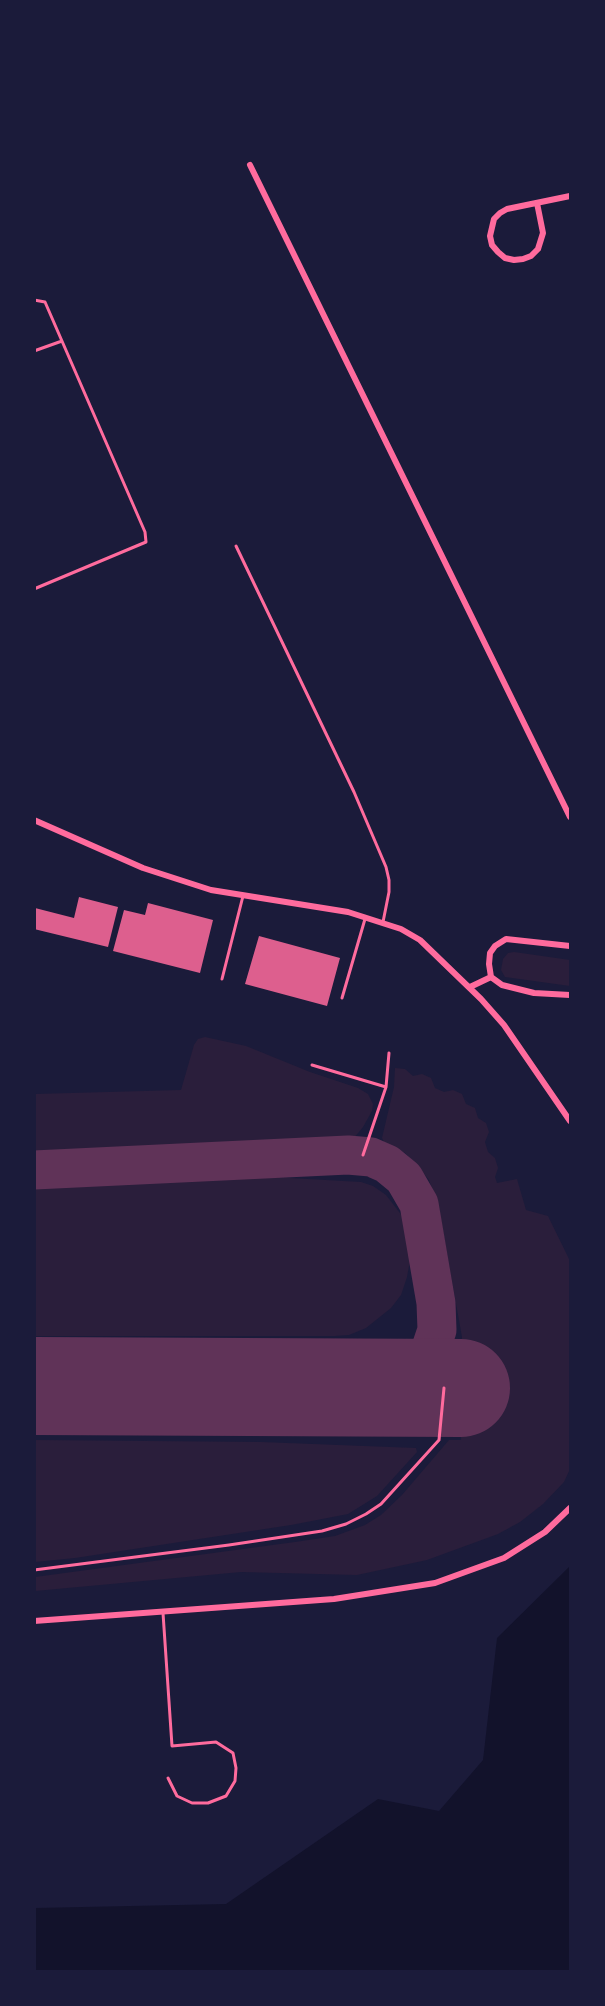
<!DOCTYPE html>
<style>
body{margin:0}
#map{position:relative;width:605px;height:2006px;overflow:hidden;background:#1b1b3a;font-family:Literata,serif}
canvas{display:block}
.frame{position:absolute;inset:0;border:36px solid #1b1b3a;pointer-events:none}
</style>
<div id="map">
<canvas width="605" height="2006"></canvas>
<div class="frame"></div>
</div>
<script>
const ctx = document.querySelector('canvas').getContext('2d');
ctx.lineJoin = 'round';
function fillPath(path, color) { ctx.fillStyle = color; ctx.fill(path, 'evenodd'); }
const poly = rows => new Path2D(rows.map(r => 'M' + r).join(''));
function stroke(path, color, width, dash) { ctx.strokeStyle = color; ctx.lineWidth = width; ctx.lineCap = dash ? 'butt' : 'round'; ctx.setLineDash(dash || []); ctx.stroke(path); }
fillPath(poly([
 [514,952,570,960,570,986,505,977,501,970,503,959,508,953],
 [205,1037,246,1046,310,1072,358,1088,368,1094,373,1104,372,1111,363,1127,354,1138,35,1154,35,1094,181,1090,194,1045,198,1039],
 [395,1068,405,1069,413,1076,422,1074,431,1078,435,1088,444,1092,453,1090,462,1094,466,1104,475,1108,478,1118,486,1123,489,1132,485,1142,488,1152,495,1158,498,1168,495,1177,497,1183,517,1179,526,1210,548,1216,569,1259,570,1469,564,1482,543,1504,520,1522,498,1534,427,1560,357,1575,241,1572,35,1591,35,1577,295,1542,335,1536,365,1525,381,1515,402,1495,449,1440,461,1440,462,1337,439,1209,429,1180,417,1165,405,1153,384,1142,382,1138,394,1087],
 [255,1176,361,1182,373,1186,386,1195,403,1217,411,1255,407,1277,401,1295,391,1308,366,1328,349,1335,335,1336,35,1336,35,1187],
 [35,1440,261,1442,416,1448,417,1452,377,1496,348,1514,291,1525,75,1558,35,1562]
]), '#2a1e3b');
fillPath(poly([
 [570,1566,570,1971,35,1971,35,1908,226,1904,378,1799,439,1811,483,1760,497,1638]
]), '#12122b');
stroke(poly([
 [34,1170,348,1155,371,1157,387,1164,404,1178,419,1204,436,1303,437,1330,431,1348,413,1370,392,1382,363,1387]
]), '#603358', 39);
stroke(poly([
 [34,1386,461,1388]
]), '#603358', 98);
fillPath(poly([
 [79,897,118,907,108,947,34,929,35,908,74,918],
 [148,903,213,920,200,973,113,951,124,910,145,915],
 [259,936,340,958,327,1006,245,984]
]), '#dd5f8e');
stroke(poly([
 [34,300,45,302,145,532,146,542,34,589],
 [34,351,62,341],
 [236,546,354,792,386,867,389,880,389,892,383,922],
 [222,979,243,896],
 [342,998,365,919],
 [312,1065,386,1087],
 [363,1155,386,1087,389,1053],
 [34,1570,229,1545,322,1531,346,1524,366,1514,381,1504,439,1440,444,1388],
 [163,1613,172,1746,216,1742,233,1753,236,1768,235,1781,226,1796,208,1803,192,1803,177,1796,168,1778]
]), '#ff6b9d', 3);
stroke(poly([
 [250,165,570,817],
 [537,203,543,233,538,249,531,256,523,259,514,260,505,258,498,252,492,245,490,236,494,219,500,213,507,209,570,196],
 [34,820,143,868,211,890,348,912,401,929,420,940,481,999,504,1025,570,1121],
 [570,946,506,939,495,946,490,953,489,964,491,977,502,985,534,993,570,995],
 [470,987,491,977],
 [34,1621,334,1599,435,1583,504,1558,545,1532,570,1508]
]), '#ff6b9d', 6);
</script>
